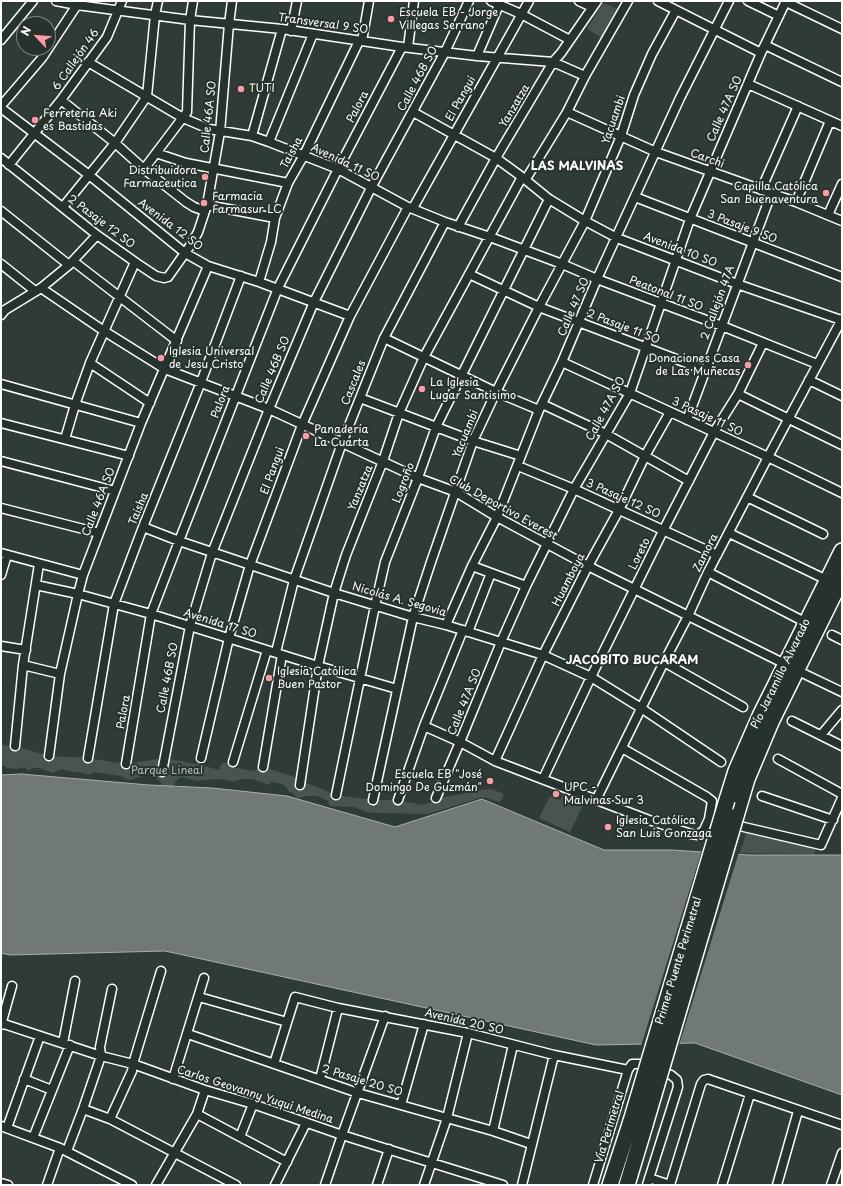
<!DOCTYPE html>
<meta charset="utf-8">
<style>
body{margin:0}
#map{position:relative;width:843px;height:1186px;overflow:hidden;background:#2f3b35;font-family:"Playpen Sans",sans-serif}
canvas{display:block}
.frame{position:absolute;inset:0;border:2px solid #fff;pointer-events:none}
.north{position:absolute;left:16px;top:16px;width:40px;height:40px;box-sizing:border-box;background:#26332d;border:1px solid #7d8581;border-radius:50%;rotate:296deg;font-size:11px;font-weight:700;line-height:16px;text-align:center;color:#fff}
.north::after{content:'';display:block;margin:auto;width:14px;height:18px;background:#ff9aa2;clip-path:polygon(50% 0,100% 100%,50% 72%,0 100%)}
</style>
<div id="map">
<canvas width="843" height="1186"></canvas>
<div class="frame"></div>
<div class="north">N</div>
</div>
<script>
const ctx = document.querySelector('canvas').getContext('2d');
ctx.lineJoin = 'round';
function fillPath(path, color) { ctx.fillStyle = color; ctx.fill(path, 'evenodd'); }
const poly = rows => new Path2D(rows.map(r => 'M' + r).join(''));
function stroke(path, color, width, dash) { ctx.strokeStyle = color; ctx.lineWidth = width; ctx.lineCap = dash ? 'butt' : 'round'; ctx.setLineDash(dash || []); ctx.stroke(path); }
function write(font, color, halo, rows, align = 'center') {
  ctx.font = font + ' "Playpen Sans",sans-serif'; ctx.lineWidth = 4; ctx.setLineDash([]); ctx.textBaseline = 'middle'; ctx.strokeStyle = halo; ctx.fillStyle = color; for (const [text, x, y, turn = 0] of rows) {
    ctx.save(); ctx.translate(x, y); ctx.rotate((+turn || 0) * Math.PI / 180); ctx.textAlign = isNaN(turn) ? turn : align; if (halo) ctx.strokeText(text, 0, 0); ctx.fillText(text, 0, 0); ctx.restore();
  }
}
fillPath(poly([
 [603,3,621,10,604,39,587,29],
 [1,745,15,746,49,756,88,758,126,764,165,758,201,765,219,770,222,763,233,762,236,768,253,771,263,767,295,777,300,785,307,783,336,795,373,800,398,800,422,805,432,802,436,798,445,797,481,790,492,789,504,794,500,802,483,797,428,814,376,813,366,812,354,807,330,806,328,801,317,796,305,796,301,798,296,797,293,793,289,792,287,788,282,784,271,782,269,785,252,779,242,779,232,782,228,780,216,779,197,781,181,777,177,780,172,787,164,788,160,781,152,775,147,775,129,780,121,776,101,773,95,772,89,775,83,773,68,771,62,769,52,773,40,768,32,768,29,771,25,767,16,769,7,768,1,764],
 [563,793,584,803,570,832,539,818,550,796,560,800],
 [746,833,816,848,814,854,740,853]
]), '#4a544f');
const water = poly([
 [21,774,149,785,212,788,287,796,395,827,482,799,604,850,672,850,749,855,842,855,842,1095,695,1043,596,1045,165,951,10,955,1,953,1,775,21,774]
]);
fillPath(water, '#707975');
stroke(water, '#a9afac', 1);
fillPath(poly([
 [702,850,739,852,679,1045,641,1046]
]), '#2f3b35');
const street = poly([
 [56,1,77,5,190,20,282,29,402,47,477,56,553,62,585,76],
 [491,1,521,14,570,40],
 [579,1,592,7],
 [658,1,761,53],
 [748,1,779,16],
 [786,2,842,29],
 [291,31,297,1],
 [1,40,33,1],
 [362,41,369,1],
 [765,45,842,82],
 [408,47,414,1],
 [477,56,499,5],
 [88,62,183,118,209,129,252,136,269,142,338,169,408,207,445,222,490,237,562,264,597,279,722,326,817,364],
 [748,84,842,126],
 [61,100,115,143,144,169,186,202,194,207,205,211],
 [1,106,42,58,77,5],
 [1,108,89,175,185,253,208,266,259,282,350,316],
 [413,112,496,158,522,177,549,199,585,221,617,238,737,284,841,320],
 [567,112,656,152,796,202,842,221],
 [252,136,282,29],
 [269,142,313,34],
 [156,153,186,163,288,183],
 [1,158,97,235,135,262,156,276,164,278,168,277,192,243,198,232,207,205,220,132,229,24,232,1],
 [9,165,61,100,107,37,122,1],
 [144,169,187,112,190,20,193,1],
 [526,179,567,112,585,76,628,1],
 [761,190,798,106],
 [635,197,842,277],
 [796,202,830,121],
 [207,205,275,218],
 [63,207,115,143,147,96,155,15,158,1],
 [413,208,529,1],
 [1,211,69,265],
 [828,215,842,184],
 [458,227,496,158,553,62,561,53,597,1],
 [73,261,177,341],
 [1,264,35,291],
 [469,274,539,307,705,370],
 [259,282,271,242,275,218,288,183,304,155,359,41],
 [41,288,104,331,165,369,269,409,418,478,456,492,497,517,588,566,785,664],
 [1,315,5,310,41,288,69,265,97,235],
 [384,338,496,392,539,410],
 [562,362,768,457,842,493],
 [90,363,150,403],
 [809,380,842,396],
 [1,384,141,423],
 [738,394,842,445],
 [360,398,473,441,521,456],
 [542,404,606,434,689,481],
 [687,420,771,194],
 [1,423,129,456],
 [65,439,75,405,90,363,135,262],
 [1,461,115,491],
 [518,466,574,489,717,555],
 [747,497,823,534],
 [1,508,99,533],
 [143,527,179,541,334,593,413,617,446,625,543,655,591,677,641,708,721,762],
 [729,533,827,580],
 [1,553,83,575],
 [472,566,526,586],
 [708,572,799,619],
 [1,575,7,555],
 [36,585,78,594,151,614,318,666,397,689],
 [446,625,472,566,497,517,539,410,562,362,597,279,680,98,729,1],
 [468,632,491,573],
 [832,635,842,640],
 [1,646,26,650],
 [276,652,294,580,342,443,384,338,445,222],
 [664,662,743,707],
 [23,665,60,674],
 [796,670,842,692],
 [792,721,842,746],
 [424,726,460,742,495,761,649,820,691,834,698,835,704,830,709,819,712,801,707,797,622,748],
 [821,735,842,710],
 [15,746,23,665,39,564],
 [49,756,60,674,78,594,83,575,141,423,208,266],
 [88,758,114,604,143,527,201,382,241,276],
 [201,758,229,638,250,565,302,425,350,316,408,207],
 [778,759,842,794],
 [495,761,543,655,588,566,619,510,645,456,670,412],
 [233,762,267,650],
 [126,764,151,614,179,541,278,288,338,169,402,47],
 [263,767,282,655],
 [162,772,190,626,212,553,269,409,314,302,372,186,445,52,469,1],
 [543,779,591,677,664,529,714,432,738,394,763,343],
 [300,785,318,666,334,593,346,555,383,461,399,413,424,357,522,177],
 [336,795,375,606,385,562,418,478,436,427,549,199],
 [762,796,833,820],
 [436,798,460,742,501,642,526,586,574,489,630,393,690,219,761,53,786,1],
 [373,800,413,617,431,562,473,441,496,392,539,307,585,221,621,136,634,95,652,54,676,10],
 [398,800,424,726,463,630],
 [596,800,664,662,688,616,708,572,768,457,842,319],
 [731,824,821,845,842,798],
 [199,997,287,1022],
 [1,1023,101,1056,133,1064,205,1090,253,1104,342,1135,503,1185],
 [1,1025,12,986],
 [188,1034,358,1093,493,1131,531,1144],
 [63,1043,75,981],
 [274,1064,295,997,338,1008,468,1033,554,1055,628,1070],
 [24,1079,52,1090],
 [173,1079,204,978],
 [320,1079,338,1008],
 [401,1105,424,1024],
 [83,1109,110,1119,236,1185],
 [197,1114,287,1162],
 [110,1119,132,1071,133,1064,161,971],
 [1,1126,60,1148,132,1185],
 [7,1128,40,1036],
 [493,1131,513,1045],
 [240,1137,253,1104],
 [33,1138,70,1045],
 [67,1151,83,1109,101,1056,100,1047,112,989],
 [649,1178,670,1185],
 [1,1183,8,1185],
 [47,1185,60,1148],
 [156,1185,197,1114,205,1090],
 [275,1185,306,1123],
 [325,1185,342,1135,385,1016],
 [377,1185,389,1149],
 [424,1185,447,1118,468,1033],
 [522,1185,554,1055],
 [593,1185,628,1070,632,1064,639,1064,671,1075,677,1080,678,1087,647,1185],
 [670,1185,701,1084,704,1080,708,1079,842,1125],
 [722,1185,750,1094],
 [777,1185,798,1111],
 [831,1185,842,1153]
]);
const highway = poly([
 [727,800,736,771,760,716,842,551],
 [736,816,747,779,771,722,842,578],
 [610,1185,631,1121],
 [627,1185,645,1125]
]);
stroke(street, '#fff', 11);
stroke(highway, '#fff', 18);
stroke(street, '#26332d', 8);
stroke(highway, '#26332d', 15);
const highwayBridge = poly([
 [631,1121,727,800],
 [645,1125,736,816]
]);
stroke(highwayBridge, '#fff', 18, []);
stroke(highwayBridge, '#26332d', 15);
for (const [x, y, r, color] of [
 [391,19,4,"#ff9aa2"],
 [241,89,4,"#ff9aa2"],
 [35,120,4,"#ff9aa2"],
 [205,177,4,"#ff9aa2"],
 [826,193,4,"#ff9aa2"],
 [204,203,4,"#ff9aa2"],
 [161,358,4,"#ff9aa2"],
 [748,365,4,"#ff9aa2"],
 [422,389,4,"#ff9aa2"],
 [306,436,4,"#ff9aa2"],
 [269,678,4,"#ff9aa2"],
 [490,781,4,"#ff9aa2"],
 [556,794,4,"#ff9aa2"],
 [608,827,4,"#ff9aa2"]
]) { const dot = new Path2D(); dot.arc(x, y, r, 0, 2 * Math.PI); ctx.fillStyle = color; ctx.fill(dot); stroke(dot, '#26332d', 1.5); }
write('11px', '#fff', '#26332d', [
 ["Escuela EB - Jorge",399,13],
 ["Villegas Serrano",399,26],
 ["TUTI",249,89],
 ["Ferreteria Aki",43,114],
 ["es Bastidas",43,127],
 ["Distribuidora",197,171,"right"],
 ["Farmaceutica",197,184,"right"],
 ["Capilla Católica",818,187,"right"],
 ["San Buenaventura",818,200,"right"],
 ["Farmacia",212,197],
 ["Farmasur LC",212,210],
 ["Iglesia Universal",169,352],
 ["de Jesu Cristo",169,365],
 ["Donaciones Casa",740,359,"right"],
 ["de Las Muñecas",740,372,"right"],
 ["La Iglesia",430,383],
 ["Lugar Santisimo",430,396],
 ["Panadería",314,430],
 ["La Cuarta",314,443],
 ["Iglesia Católica",277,672],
 ["Buen Pastor",277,685],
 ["Escuela EB \"José",482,775,"right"],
 ["Domingo De Guzmán\"",482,788,"right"],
 ["UPC -",564,788],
 ["Malvinas Sur 3",564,801],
 ["Iglesia Católica",616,821],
 ["San Luis Gonzaga",616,834]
], 'left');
write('11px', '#fff', '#26332d', [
 ["Transversal 9 SO",323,24,8],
 ["6 Callejón 46",76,60,-55],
 ["Calle 46B SO",418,79,-62],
 ["El Pangui",461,99,-61],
 ["Yanzatza",515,106,-59],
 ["Palora",358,107,-62],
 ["Calle 47A SO",725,109,-66],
 ["Calle 46A SO",209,117,-84],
 ["Yacuambi",614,120,-71],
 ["Taisha",292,153,-62],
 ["Carchi",707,159,20],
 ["Avenida 11 SO",345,163,25],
 ["2 Pasaje 12 SO",101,222,37],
 ["Avenida 12 SO",170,225,37],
 ["3 Pasaje 9 SO",742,227,21],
 ["Avenida 10 SO",680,250,21],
 ["Peatonal 11 SO",666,294,21],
 ["2 Callejón 47A",718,303,-70],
 ["Calle 47 SO",574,307,-67],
 ["2 Pasaje 11 SO",623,327,21],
 ["Calle 46B SO",273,370,-67],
 ["Cascales",354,383,-68],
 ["Palora",221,402,-69],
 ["Calle 47A SO",606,409,-62],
 ["3 Pasaje 11 SO",707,417,25],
 ["Yacuambi",466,434,-68],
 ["El Pangui",273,471,-70],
 ["Logroño",404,483,-69],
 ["Yanzatza",361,488,-68],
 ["3 Pasaje 12 SO",623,499,24],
 ["Calle 46A SO",99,502,-69],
 ["Club Deportivo Everest",503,508,29],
 ["Taisha",139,509,-68],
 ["Zamora",706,553,-63],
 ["Loreto",640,554,-64],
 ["Huamboya",569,580,-63],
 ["Nicolás A. Segovia",399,600,16],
 ["Avenida 17 SO",220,624,17],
 ["Pío Jaramillo Alvarado",781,674,-64],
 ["Calle 46B SO",168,678,-79],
 ["Calle 47A SO",465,702,-68],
 ["Palora",124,712,-80],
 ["Primer Puente Perimetral",679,961,-73],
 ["Avenida 20 SO",464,1022,13],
 ["2 Pasaje 20 SO",362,1081,17],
 ["Carlos Geovanny Yuqui Medina",255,1095,18],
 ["Vía Perimetral",610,1127,-73]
]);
write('11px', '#b7bbb9', '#26332d', [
 ["Parque Lineal",167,771]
]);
write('bold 12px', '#fff', '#26332d', [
 ["LAS MALVINAS",577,167],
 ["JACOBITO BUCARAM",632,661]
]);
</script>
